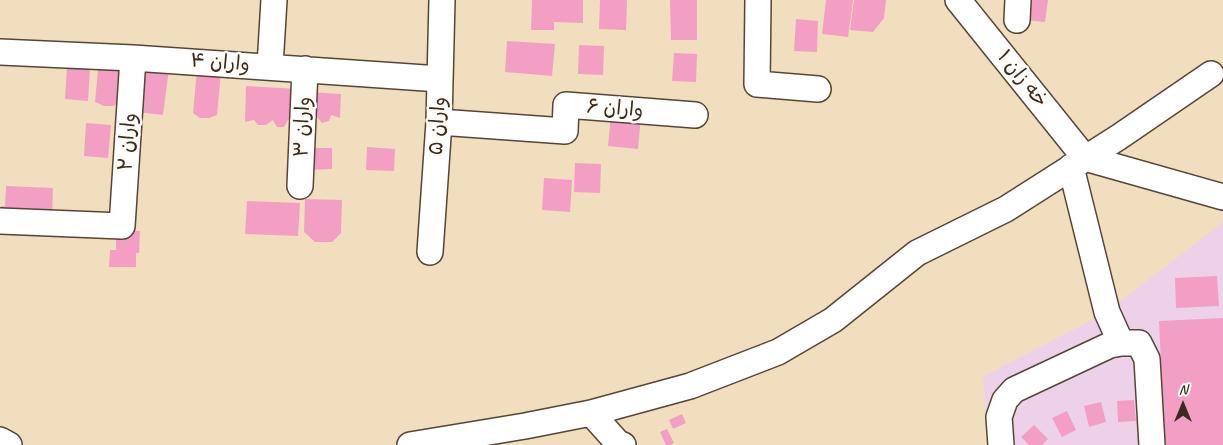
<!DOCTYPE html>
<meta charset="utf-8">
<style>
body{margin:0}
#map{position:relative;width:1223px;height:445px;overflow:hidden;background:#f1debe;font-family:Caveat,sans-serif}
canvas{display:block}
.north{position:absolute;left:1158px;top:380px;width:50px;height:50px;-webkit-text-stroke:4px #fdfcf7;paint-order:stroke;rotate:0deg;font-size:14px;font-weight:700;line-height:20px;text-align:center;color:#3b2a1e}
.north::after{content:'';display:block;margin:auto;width:18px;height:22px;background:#3b2a1e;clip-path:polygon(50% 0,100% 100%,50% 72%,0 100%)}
</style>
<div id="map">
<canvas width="1223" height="445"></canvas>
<div class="north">N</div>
</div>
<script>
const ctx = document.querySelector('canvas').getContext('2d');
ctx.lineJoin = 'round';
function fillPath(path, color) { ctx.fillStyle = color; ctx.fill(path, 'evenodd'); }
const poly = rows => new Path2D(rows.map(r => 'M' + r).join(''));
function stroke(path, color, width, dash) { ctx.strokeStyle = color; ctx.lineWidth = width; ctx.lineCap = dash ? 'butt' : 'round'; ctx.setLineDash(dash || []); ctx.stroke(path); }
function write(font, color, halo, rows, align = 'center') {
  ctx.font = font + ' Caveat,"Playpen Sans Arabic",sans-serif'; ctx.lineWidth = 5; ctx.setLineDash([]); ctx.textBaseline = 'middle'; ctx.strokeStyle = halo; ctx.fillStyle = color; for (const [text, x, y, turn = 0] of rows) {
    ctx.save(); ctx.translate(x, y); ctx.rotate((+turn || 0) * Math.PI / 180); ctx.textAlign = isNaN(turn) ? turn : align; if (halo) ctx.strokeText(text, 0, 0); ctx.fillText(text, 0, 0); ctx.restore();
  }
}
fillPath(poly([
 [1223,222,1223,445,989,445,983,377,1107,312]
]), '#edd1e9');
fillPath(poly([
 [532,0,583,0,583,23,554,22,554,30,531,30],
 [600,0,627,0,626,30,599,29],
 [670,0,697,0,697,40,671,40],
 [826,0,853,0,848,37,822,34],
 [854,0,886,0,884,18,873,32,850,30],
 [1025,0,1048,0,1045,22,1023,20],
 [796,19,818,21,817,52,794,51],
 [507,41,555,44,552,76,505,72],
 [579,45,604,46,603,75,578,74],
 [674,53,697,54,696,82,672,81],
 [99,59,125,62,121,102,113,106,104,106,95,102],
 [84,63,83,69,90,69,88,101,65,99,67,67],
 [143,66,169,69,163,115,137,112],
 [197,70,221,72,217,115,209,118,200,118,193,113],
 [246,86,298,89,295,121,288,120,284,127,277,127,273,120,266,125,258,125,254,120,245,122],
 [310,92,341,94,340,118,331,115,329,121,322,123,318,118,308,117],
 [611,114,641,116,638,149,608,146],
 [86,123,111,125,108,158,84,156],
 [367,147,395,149,394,171,366,170],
 [307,148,332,148,332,169,307,170],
 [575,163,601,164,600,193,574,192],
 [544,178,572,180,570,212,542,210],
 [6,186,53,188,52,219,1,216,1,206,5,206],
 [305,199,342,200,341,233,332,242,315,242,304,232],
 [247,201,300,203,298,236,245,234],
 [116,230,140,231,139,253,136,253,136,267,109,267,110,250,116,250],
 [1217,276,1219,306,1176,308,1175,278],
 [1223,318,1223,445,1165,445,1159,321],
 [1134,400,1136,421,1118,422,1117,401],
 [1101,402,1106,422,1089,427,1084,406],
 [1067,411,1076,430,1062,437,1052,418],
 [682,414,686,423,673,429,669,420],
 [1034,425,1048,439,1042,445,1029,445,1021,437],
 [667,429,674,443,670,445,666,445,660,432]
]), '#f39fc4');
const minor = poly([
 [758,0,757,84,818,89],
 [958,0,1085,158,1223,197],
 [1017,20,1018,0],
 [0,52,133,58,440,79],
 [270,66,274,0],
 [439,122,565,131,566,105,695,115],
 [1071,167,1107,312,1121,343],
 [300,186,305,69],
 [0,221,122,226,133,58],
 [430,252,439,122,442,0],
 [591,413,618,443,623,445],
 [0,440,9,445],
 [410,445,525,426,591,413,690,386,778,352,833,320,917,253,1006,209,1119,137,1211,74],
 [1001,445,999,417,1005,400,1014,390,1110,345,1121,343,1139,343,1147,359,1152,445]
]);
stroke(minor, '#564536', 28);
stroke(minor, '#fff', 25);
write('20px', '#3b2a1e', '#fdfcf7', [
 ["واران ۴",220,63,4],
 ["خه زان ۱",1022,79,51],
 ["واران ۶",615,109,4],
 ["واران ۵",438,126,-87],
 ["واران ۳",303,127,-88],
 ["واران ۲",128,142,-86]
]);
</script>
